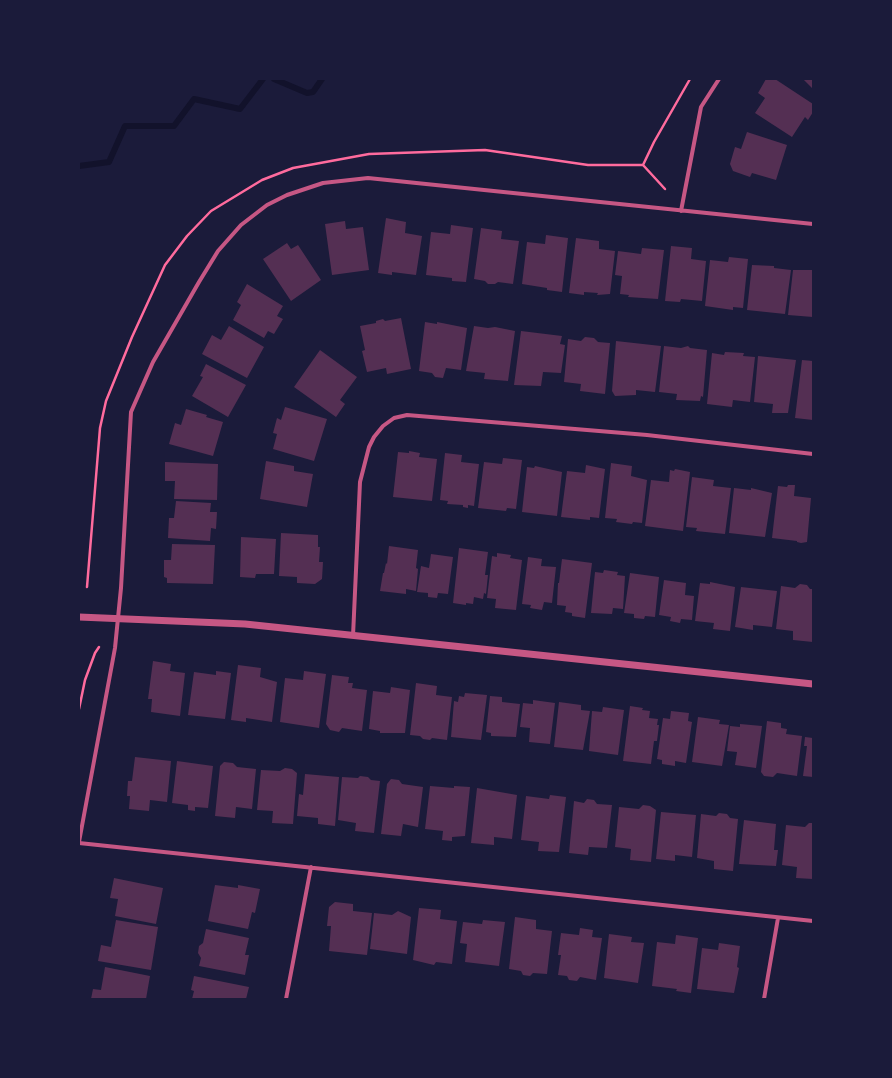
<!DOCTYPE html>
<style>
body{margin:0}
#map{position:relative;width:892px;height:1078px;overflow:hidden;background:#1b1b3a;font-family:"Alegreya Sans",sans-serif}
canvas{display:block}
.frame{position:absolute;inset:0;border:80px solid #1b1b3a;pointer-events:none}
</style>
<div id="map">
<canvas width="892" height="1078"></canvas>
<div class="frame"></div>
</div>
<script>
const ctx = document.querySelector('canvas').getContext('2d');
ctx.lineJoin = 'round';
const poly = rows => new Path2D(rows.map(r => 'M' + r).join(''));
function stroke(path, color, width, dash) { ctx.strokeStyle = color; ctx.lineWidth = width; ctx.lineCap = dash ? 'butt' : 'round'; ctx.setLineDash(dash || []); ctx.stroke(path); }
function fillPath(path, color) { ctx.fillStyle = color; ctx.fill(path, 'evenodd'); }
stroke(poly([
 [274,79,307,93,313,92,322,79],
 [79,166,109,162,125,126,174,126,194,99,240,109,263,79]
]), '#12122b', 6);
fillPath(poly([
 [766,79,775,79,813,104,813,112,808,120,805,117,792,137,755,113,765,98,758,93],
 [803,79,813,79,813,89],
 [747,132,787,145,776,180,752,173,750,177,733,171,730,164,735,147,741,149],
 [386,218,406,222,405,233,422,236,416,275,392,272,392,275,378,273],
 [345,221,346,229,363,227,369,270,332,275,325,224],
 [451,225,473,228,466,282,452,281,452,278,426,275,431,232,450,234],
 [481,228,502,231,501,239,519,241,513,284,498,282,495,284,488,284,485,281,474,279],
 [546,235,568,238,562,292,547,290,547,288,522,284,527,242,545,244],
 [576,238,599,241,599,249,615,251,610,294,597,295,598,293,584,292,584,295,569,293],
 [287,243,291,249,298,245,321,280,291,301,263,259],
 [671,246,692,248,691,259,706,261,702,301,681,299,680,302,665,301],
 [642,248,664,250,658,299,628,297,629,295,620,294,622,276,615,275,618,251,641,254],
 [729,257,748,259,743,308,733,307,733,310,705,306,710,260,728,262],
 [752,265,774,266,774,268,791,270,785,314,747,310],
 [793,270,813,270,813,317,788,315],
 [247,284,283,306,277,316,283,319,274,334,268,331,264,338,233,320,241,305,237,302],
 [401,318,411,369,387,374,386,368,367,372,362,351,365,350,360,326,376,323,376,321,383,319,385,321],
 [425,322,437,324,437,322,467,328,461,370,446,368,443,378,435,377,432,373,419,371],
 [229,326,264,347,247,378,202,354,212,335,221,340],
 [474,326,488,328,495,327,515,331,508,381,484,379,485,373,466,371],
 [521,331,562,336,560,344,565,345,561,373,543,372,541,386,514,385],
 [585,337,594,338,598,342,610,343,605,394,580,391,581,384,564,382,568,339,581,341],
 [616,341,661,346,655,392,636,390,636,395,615,396,612,391],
 [664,346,681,348,688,346,690,348,707,350,703,397,701,396,700,401,676,400,677,394,659,392],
 [320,350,357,377,340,400,345,404,336,417,294,387],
 [725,352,744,353,743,356,755,357,750,402,733,400,732,407,707,404,712,353,724,355],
 [758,356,796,360,788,413,772,413,773,404,754,402],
 [802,360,813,361,813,420,795,418],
 [206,364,246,385,228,417,192,396,203,377,200,376],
 [285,407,327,419,314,461,273,449,277,434,273,433,277,418,281,420],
 [186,409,207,415,206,417,223,422,213,456,169,444,175,423,181,425],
 [409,451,420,453,419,457,437,459,432,501,393,497,398,452,409,453],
 [445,453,462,455,461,462,479,464,474,506,468,505,468,508,463,507,463,505,447,504,448,501,440,500],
 [503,458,522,460,516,509,507,508,506,511,478,508,484,462,502,464],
 [266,461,294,466,294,471,313,474,307,507,260,499],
 [165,462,218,464,217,500,174,499,175,481,165,481],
 [611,463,632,466,631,476,647,480,642,523,633,522,632,524,616,522,617,519,605,518],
 [586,465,605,469,599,518,590,517,590,520,561,517,567,471,585,473],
 [535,466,562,472,557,516,522,512,527,467,534,468],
 [675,469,690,472,683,531,645,526,651,480,669,482,670,470,674,471],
 [692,477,714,480,713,486,731,488,725,534,696,531,697,528,686,527],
 [788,485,795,485,794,496,811,498,807,542,801,543,797,542,797,541,772,538,778,486,787,487],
 [734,488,751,490,751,488,772,493,765,537,729,533],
 [176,501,211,503,210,512,217,512,216,529,211,528,210,541,168,538,169,518,174,518],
 [281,533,318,535,318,547,320,547,319,562,323,562,322,579,315,584,297,583,297,577,279,576],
 [241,537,276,539,274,574,256,574,255,578,240,577],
 [172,544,215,545,213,584,167,583,167,578,164,577,164,560,171,560],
 [389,546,418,550,416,568,418,569,416,591,406,589,406,594,380,591,383,573,384,573,386,563,387,564],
 [459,548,488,552,485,575,488,575,486,594,484,593,483,599,474,597,473,604,466,603,466,605,453,603],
 [497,553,511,555,510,558,522,560,516,610,495,608,496,599,487,598,492,556,497,557],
 [431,554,453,557,448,594,438,593,437,598,428,597,428,593,417,592,421,566,429,568],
 [528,557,542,559,541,566,556,567,552,603,544,602,542,610,530,608,531,605,522,604],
 [562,559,592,563,585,618,572,616,572,613,565,612,566,606,557,605,558,583,559,583],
 [604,570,618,572,617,575,625,576,623,609,613,608,612,614,591,613,595,572,603,573],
 [630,573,659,577,655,617,645,616,644,619,634,618,634,614,624,613],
 [664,580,686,583,685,595,694,596,692,620,681,619,680,623,670,621,671,617,659,615],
 [710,582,735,587,730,631,713,629,714,623,695,621,700,583,710,584],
 [800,584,807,585,810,589,813,589,813,642,793,640,793,631,776,629,781,586,795,588],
 [741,587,777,591,772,627,753,625,753,630,735,627],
 [153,661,171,664,170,671,185,673,180,716,151,712,152,699,148,699],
 [238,665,261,668,260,677,277,682,272,722,246,718,246,722,231,720],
 [216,671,231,673,225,719,188,715,194,672,216,675],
 [304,671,326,674,319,728,280,722,285,678,303,680],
 [332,675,349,677,348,683,353,683,352,688,367,690,362,731,342,728,339,732,330,730,326,724],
 [416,683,437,686,436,695,452,697,447,740,432,738,430,740,423,739,420,736,410,735],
 [391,687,410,690,405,733,380,733,380,731,369,729,373,691,390,693],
 [465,693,487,695,481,740,451,737,454,701,458,702,459,696,464,697],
 [490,696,502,697,502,702,520,704,516,737,491,736,491,733,486,732],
 [533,700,555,703,550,744,529,742,530,728,520,727,523,703,533,704],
 [559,702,581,705,581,710,590,711,583,750,554,747],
 [630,706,643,708,642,710,650,711,649,718,658,719,657,725,659,725,657,741,654,741,651,764,623,761],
 [603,707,624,710,618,755,589,751,592,711,602,712],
 [671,711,689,713,688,721,692,722,686,763,675,761,675,766,662,764,662,760,657,759,663,718,670,719],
 [698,717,720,720,719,724,729,725,722,766,692,762],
 [767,721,781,723,781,728,787,729,786,734,802,736,797,776,777,773,773,777,764,776,761,772],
 [740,724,762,726,756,768,735,765,737,752,727,751,730,726,740,727],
 [805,737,813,738,813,777,803,776,807,746,804,746],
 [135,757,171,761,167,802,150,800,149,811,129,809,130,796,127,796,128,781,132,781],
 [177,761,213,766,208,808,195,807,195,811,188,810,188,805,172,803],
 [224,762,233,763,237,767,256,769,252,809,236,807,235,818,215,816,220,766],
 [285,768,292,769,297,773,293,824,272,823,273,811,257,810,261,770,280,771],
 [305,774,339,777,335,826,318,824,318,818,297,816,299,794,303,795],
 [360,776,368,777,371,780,380,781,374,833,355,831,356,823,338,820,342,777,358,778],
 [391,779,399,780,402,784,423,787,418,827,403,824,401,836,381,834,387,784],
 [430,786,454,788,454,786,470,787,465,836,452,837,452,841,442,840,443,831,425,829],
 [477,788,517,795,512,839,494,837,494,845,471,843],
 [550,795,566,797,559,852,538,851,539,842,521,840,526,796,549,799],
 [587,799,594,800,597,804,612,805,607,848,589,847,588,855,569,853,574,801,584,803],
 [643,805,650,806,656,810,651,862,630,860,631,849,615,847,619,807,639,809],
 [661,812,696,815,692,857,675,855,675,861,656,859],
 [719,813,727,814,730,818,738,819,733,871,714,869,714,861,697,858,701,814,716,816],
 [744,820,776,824,774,850,778,850,776,866,739,864],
 [809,823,813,823,813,879,796,878,797,867,782,865,786,825,805,827],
 [114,878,163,888,156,924,115,916,118,899,110,898],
 [215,885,238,888,238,885,260,889,255,913,252,912,248,929,208,921],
 [335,902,353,904,353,911,372,913,367,955,329,951,331,926,327,926,329,907],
 [419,908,441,910,440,919,457,921,452,964,436,962,434,965,413,960],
 [398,911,411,917,407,954,370,949,374,913,392,915],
 [515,917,536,920,536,929,552,931,547,974,533,973,530,976,523,975,521,971,509,969],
 [116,920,158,927,151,970,98,961,101,945,111,947],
 [483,920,505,922,499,966,465,962,467,944,460,943,463,922,482,924],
 [580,928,593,930,592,937,602,938,596,980,580,977,577,981,569,980,567,976,558,975,561,955,558,955,561,933,579,935],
 [206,929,249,938,245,955,249,955,245,975,199,966,201,958,198,953,199,946,203,943],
 [609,934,632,937,631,942,644,943,638,983,604,978],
 [676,935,698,938,691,993,676,991,677,989,652,986,657,942,675,944],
 [719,943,740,946,737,967,739,968,734,993,697,989,702,948,718,950],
 [105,967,150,976,146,999,91,999,93,989,101,990],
 [194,976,249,987,246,999,192,999,194,991,191,990]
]), '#542f53');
stroke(poly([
 [643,165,665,189],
 [87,587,100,428,106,401,132,337,165,265,187,236,211,211,262,180,293,168,369,154,485,150,588,165,643,165,654,142,690,79],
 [79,709,85,680,95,653,99,647]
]), '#ff6b9d', 2.5);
stroke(poly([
 [681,211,701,107,719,79],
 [353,636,360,482,369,447,374,437,383,426,394,418,407,415,647,435,813,454],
 [79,842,115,648,121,588,131,412,153,362,199,282,218,251,241,225,267,205,287,195,323,183,368,178,813,224],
 [79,843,813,921],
 [286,999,311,867],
 [764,999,778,918]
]), '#c65784', 4);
stroke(poly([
 [79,617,245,624,813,684]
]), '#c65784', 7);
</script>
